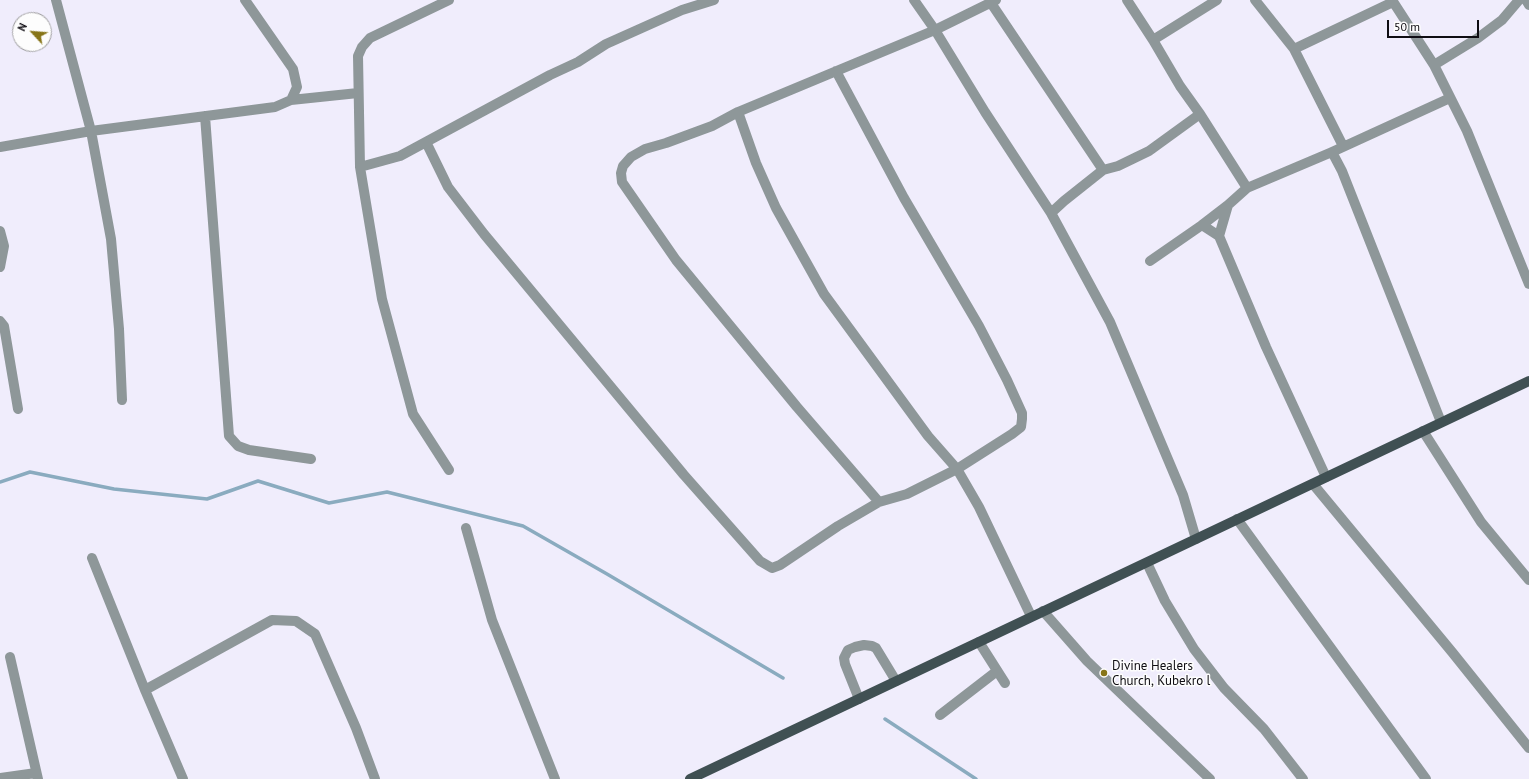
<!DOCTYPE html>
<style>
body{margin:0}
#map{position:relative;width:1529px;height:779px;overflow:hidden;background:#f0edfc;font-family:"PT Sans",sans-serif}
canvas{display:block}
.north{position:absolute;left:12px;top:12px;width:40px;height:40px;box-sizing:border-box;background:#fdfdfd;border:1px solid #9e9d9f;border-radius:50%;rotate:296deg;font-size:11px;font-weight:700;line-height:16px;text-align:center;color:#0f0d13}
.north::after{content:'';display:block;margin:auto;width:14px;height:18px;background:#877518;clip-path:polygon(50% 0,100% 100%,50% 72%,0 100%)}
.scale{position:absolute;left:1387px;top:20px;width:92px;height:18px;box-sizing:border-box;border:2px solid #0f0d13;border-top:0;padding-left:5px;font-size:12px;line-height:14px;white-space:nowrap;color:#0f0d13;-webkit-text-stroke:3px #fdfdfd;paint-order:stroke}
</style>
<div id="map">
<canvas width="1529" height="779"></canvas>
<div class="north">N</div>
<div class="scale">50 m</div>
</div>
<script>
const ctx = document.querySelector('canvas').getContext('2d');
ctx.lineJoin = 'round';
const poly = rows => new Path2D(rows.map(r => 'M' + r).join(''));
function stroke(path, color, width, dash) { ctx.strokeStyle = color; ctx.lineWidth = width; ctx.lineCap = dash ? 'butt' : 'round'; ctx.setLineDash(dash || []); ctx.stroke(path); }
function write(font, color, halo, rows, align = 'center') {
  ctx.font = font + ' "PT Sans",sans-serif'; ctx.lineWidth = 3; ctx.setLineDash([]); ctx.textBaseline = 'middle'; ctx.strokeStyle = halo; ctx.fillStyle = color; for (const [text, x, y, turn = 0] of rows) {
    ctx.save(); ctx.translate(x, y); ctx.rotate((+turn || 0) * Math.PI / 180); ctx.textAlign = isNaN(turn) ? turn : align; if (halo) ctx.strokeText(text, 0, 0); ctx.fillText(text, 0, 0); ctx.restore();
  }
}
stroke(poly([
 [0,482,30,472,114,489,207,499,258,481,329,503,387,492,523,526,607,574,783,678],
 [885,719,976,779]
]), '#8aabbf', 3.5);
stroke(poly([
 [56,0,91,131,111,239,119,329,122,400],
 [914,0,935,30,985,112,1051,213,1110,322,1183,495,1196,539],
 [1127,0,1153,40,1180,86,1200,114,1247,188],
 [1255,0,1294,49,1343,146],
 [1392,0,1434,65,1467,131,1529,284],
 [1526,0,1529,5],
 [991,3,1103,170],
 [1153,40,1217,0],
 [1294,49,1393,2],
 [1434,65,1478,38,1502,20,1519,0],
 [291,100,358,93],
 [738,112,756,163,776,208,824,294,928,436,957,469,979,507,1031,616],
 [205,116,229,436,238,446,249,450,311,459],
 [426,142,448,187,484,234,684,475,760,561,772,568,780,565,838,526,879,502,907,494,957,469,1012,434,1021,427,1022,419,1022,413,1007,380,979,326,904,198,836,71],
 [0,147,91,131,275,107,291,100,297,87,293,69,245,0],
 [1332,152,1342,171,1441,422],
 [360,167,400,156,550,75,578,62,606,44,682,10,714,0],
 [1228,205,1219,236,1266,347,1326,477],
 [1051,213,1064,201,1103,170,1118,166,1149,151,1200,114],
 [1202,225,1219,236],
 [0,231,4,246,0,267],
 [1150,261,1202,225,1228,205,1247,188,1332,152,1450,98],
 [0,321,4,326,18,409],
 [1423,431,1481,522,1529,580],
 [449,470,413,414,382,299,360,167,358,56,362,47,370,38,449,0],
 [1313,484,1452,652,1529,748],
 [879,502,797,407,676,260,622,182,621,173,623,166,631,157,645,149,666,143,712,126,738,112,935,30,996,0],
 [1237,519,1426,779],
 [466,528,492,620,555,779],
 [92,558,145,690,183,779],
 [1147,563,1165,601,1194,649,1224,688,1264,729,1303,779],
 [1043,611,1087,661,1210,779],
 [979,642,1005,683],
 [10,657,38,779],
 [145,690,272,620,296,621,315,634,356,728,375,779],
 [859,699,845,664,844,658,848,650,855,647,864,645,872,646,876,648,896,681],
 [940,715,997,671],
 [0,778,36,773]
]), '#8e9799', 10);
stroke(poly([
 [690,779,1529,381]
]), '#405053', 10);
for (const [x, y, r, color] of [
 [1104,673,4,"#877518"]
]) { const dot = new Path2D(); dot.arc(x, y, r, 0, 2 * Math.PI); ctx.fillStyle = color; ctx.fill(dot); stroke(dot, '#fdfdfd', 1.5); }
write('13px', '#0f0d13', '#fdfdfd', [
 ["Divine Healers",1112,666],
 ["Church, Kubekro l",1112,681]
], 'left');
</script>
